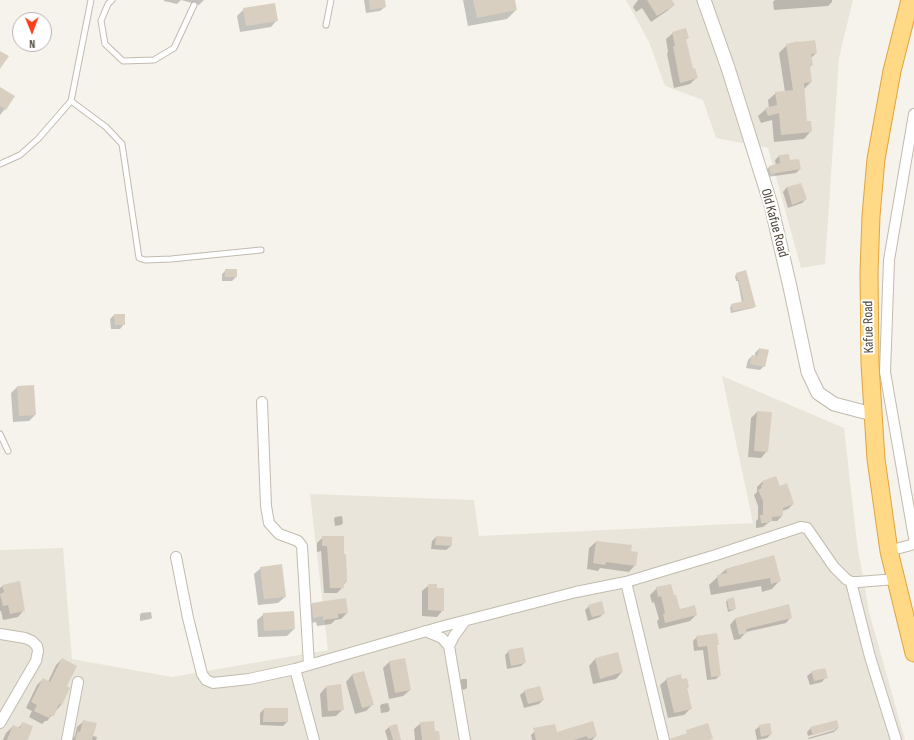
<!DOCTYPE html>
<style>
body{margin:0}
#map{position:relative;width:914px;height:740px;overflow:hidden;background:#f6f3ec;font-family:"Sofia Sans Condensed",sans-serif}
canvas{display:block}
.north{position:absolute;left:12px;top:12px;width:40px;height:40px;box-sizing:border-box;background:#fff;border:1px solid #b7b4b0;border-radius:50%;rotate:179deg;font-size:11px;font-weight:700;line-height:16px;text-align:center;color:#4b4439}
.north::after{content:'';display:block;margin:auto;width:14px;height:18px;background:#fc3f1d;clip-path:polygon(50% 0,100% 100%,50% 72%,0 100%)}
</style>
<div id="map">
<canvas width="914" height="740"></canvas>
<div class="north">N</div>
</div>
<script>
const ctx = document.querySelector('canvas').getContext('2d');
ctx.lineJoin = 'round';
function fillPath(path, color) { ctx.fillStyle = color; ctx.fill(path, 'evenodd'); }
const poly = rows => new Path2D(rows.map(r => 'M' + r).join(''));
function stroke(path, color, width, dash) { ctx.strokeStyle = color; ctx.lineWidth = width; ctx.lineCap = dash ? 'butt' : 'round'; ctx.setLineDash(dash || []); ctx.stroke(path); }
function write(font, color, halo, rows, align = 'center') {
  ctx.font = font + ' "Sofia Sans Condensed",sans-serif'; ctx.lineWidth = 4; ctx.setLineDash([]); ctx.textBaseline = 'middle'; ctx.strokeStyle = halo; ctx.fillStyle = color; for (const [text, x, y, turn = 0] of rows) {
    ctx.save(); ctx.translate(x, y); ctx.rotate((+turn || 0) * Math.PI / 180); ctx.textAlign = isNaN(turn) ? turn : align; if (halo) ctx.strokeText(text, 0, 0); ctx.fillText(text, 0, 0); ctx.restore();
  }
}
fillPath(poly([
 [626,0,853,0,839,58,825,264,801,268,768,148,716,138,703,100,665,86,649,42],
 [722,376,844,428,857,543,869,612,905,740,0,740,0,550,63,548,72,659,172,677,328,650,310,494,474,500,479,536,753,523]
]), '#eae5da');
fillPath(poly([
 [164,0,204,0,199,5,181,0,177,4,164,1],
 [364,0,384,0,385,7,380,11,366,13],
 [463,0,514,0,516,10,507,19,468,26],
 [638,0,670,0,674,5,667,11,651,22,642,8,636,12,633,7],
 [775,0,832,0,832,2,828,6,774,10,773,2],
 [244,9,277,20,271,27,240,32,237,16],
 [673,33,688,38,685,40,692,70,696,78,690,84,674,88,667,54,668,52,666,39],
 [787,45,816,53,811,58,812,65,809,68,811,82,803,90,806,122,811,131,804,139,774,142,772,120,761,123,758,116,766,109,769,108,768,100,776,93,785,92,779,53],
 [0,88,5,109,0,115],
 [779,156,789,161,800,169,796,173,767,177,765,171,769,167,776,165,775,160],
 [787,187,806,199,802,203,788,208,783,192],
 [226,270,236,277,232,281,222,281,222,274],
 [737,274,755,306,753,308,731,313,730,307,732,305,742,303,738,281,736,281,735,276],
 [114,315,124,324,120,329,111,329,110,319],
 [759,349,764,366,760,370,746,368,748,360,752,356,755,357,755,353],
 [17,387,35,415,29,421,13,422,11,393],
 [757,412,767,451,761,458,748,457,751,418],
 [762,482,779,488,793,504,788,509,782,511,782,516,777,521,771,521,763,527,756,528,756,521,758,519,758,506,754,495,757,492,757,487],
 [342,516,343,523,341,525,335,526,334,519,335,517],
 [323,537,346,582,343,585,343,587,337,593,324,593,321,551,317,552,317,543],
 [436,537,451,546,446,550,431,549,432,541],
 [596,542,631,546,630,551,635,565,629,572,600,568,598,571,587,569,589,548],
 [773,556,780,580,772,589,762,592,761,586,711,595,709,585,726,569],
 [261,568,285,597,278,603,258,605,254,574],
 [429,585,443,610,437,617,422,616,422,591],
 [3,586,24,610,18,617,3,620,1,611,0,611,0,588],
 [657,588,679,610,696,615,690,621,659,629,657,621,659,619,654,602,652,603,650,595],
 [727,600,735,609,733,610,728,612,726,602],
 [312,604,347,613,341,619,335,620,331,624,317,626,316,622,307,624,306,610],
 [589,606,604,613,600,617,588,621,585,610],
 [151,612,152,618,150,619,140,621,140,615,141,613],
 [264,614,294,629,287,636,258,637,257,620],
 [791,617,786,623,746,632,740,639,734,640,730,625,735,619],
 [697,637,716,646,720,675,716,679,707,680,703,650,694,651,693,641],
 [509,651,525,662,521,666,507,669,505,655],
 [618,654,622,672,616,679,593,684,589,666,595,659],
 [62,659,66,686,69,688,61,705,47,721,45,721,42,724,29,717,32,711,26,708,37,685,43,679,48,682,56,665],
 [390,661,410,690,403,696,389,699,383,668],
 [363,672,373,704,366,711,355,714,346,682,352,675],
 [812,672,826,677,822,682,810,685,807,676],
 [462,679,467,679,467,687,466,689,461,690,460,681],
 [667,679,682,680,688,687,686,689,691,708,684,715,668,718,660,685],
 [326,687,343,709,336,716,322,717,320,694],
 [525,691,543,700,539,704,524,708,520,695],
 [388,703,390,710,388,712,381,713,380,706,382,704],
 [264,709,287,722,283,726,260,725,260,713],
 [84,721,93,736,97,737,96,740,71,740,75,736,77,727],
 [23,723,26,740,3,740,6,733,13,726,18,728],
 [421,723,434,732,439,740,415,740,414,729],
 [760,726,771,734,767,738,757,740,755,730],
 [389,727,400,740,388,740,385,731],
 [811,728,838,728,834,732,809,739,808,738,835,730,835,728,808,736,807,732],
 [537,729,556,733,596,736,592,740,532,740,531,735]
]), '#0003');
fillPath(poly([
 [369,0,385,0,386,7,370,10],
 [473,0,515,0,517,10,477,18],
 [647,0,672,0,675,5,657,16],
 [275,3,278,21,246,26,243,8],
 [686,28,689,38,686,39,693,69,695,68,698,78,680,83,673,46,675,46,672,32],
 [815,40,817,53,811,54,813,65,810,66,812,82,804,83,807,121,811,121,812,132,781,135,779,113,768,116,765,108,777,105,775,92,793,90,786,44,799,41,799,42],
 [0,51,9,56,0,69],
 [0,87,15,96,6,110,0,106],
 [789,154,790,160,799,159,801,169,771,174,769,166,780,163,779,155],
 [801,183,807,199,792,205,787,187],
 [225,269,237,269,237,277,225,277],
 [746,270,756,307,733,311,731,304,744,301,739,280,738,280,736,273],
 [114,314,125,314,125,325,115,325],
 [759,348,769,350,765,367,750,364,752,355,758,356],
 [34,385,36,415,19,416,17,386],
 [757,411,772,412,768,452,754,451],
 [776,476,780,486,787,483,794,504,783,508,783,516,772,517,772,521,769,521,769,523,761,523,760,515,763,515,763,501,758,490,762,488,761,485,763,484,762,481],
 [322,536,344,536,344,554,346,554,347,573,347,582,344,583,344,588,330,588,327,546,322,546],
 [436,536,452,537,452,546,435,545],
 [596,541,632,545,631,551,638,552,636,566,606,562,605,565,593,563],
 [774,555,781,581,771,584,770,578,719,587,717,575,727,573,726,569],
 [282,564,286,597,264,599,260,567],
 [20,581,25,611,10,614,8,605,3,606,0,594,4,592,2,585],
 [428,584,437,584,437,588,444,588,444,611,428,610],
 [671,584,674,595,676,595,680,609,695,605,697,615,665,623,663,614,665,613,661,596,658,597,656,587],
 [734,597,736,609,729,610,727,599],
 [346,598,348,613,338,614,338,618,323,620,323,616,313,618,312,603],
 [602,601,605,614,592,617,588,605],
 [789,604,792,618,746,629,747,633,739,635,735,618],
 [294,611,295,629,264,631,263,613],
 [717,633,719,645,717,645,721,676,711,677,707,646,698,647,696,636],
 [523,647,526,663,511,666,508,650],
 [618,652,623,672,600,679,595,658],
 [62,658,77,666,67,686,70,688,62,705,59,704,54,716,51,715,49,718,34,711,37,705,31,702,43,678,50,682],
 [405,658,411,690,395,693,389,661],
 [825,668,828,678,814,681,811,671],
 [364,671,374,705,362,708,352,674],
 [681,674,682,679,687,678,689,687,687,687,692,709,674,713,666,678],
 [341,684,344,710,328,711,326,686],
 [540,686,544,700,528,704,524,690],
 [264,708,288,708,288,722,263,722],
 [83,720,97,723,92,740,75,740,78,731,80,732],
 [837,720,839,728,813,735,810,727],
 [434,721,435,731,439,731,440,740,422,740,420,722],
 [593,721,597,736,588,739,587,736,574,740,536,740,533,728,555,724,557,732],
 [22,722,33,726,28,740,7,740,13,725,20,728],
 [708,723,713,739,709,740,670,740,670,739,687,733,686,730],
 [770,723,772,734,761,737,759,725],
 [397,724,401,740,393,740,389,726]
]), '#d8cfc1');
const service = poly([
 [112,0,108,4,101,21,105,44,123,61,154,60,174,48,194,5],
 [326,25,331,0],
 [71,101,106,127,122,144,139,258,145,260,171,259,261,250],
 [0,164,20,155,38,139,71,101,91,0],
 [0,434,8,451]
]);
const minor = poly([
 [914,114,889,260,885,372,914,538],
 [262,402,266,506,269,523,279,534,298,541,302,546,309,665],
 [889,551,914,544],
 [176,557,188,618,202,674,206,680,213,683,249,679,295,669,444,626,576,592,626,582,716,555,801,527,807,528,834,567,846,579,851,582,858,582,896,579],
 [626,582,664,740],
 [851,582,870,657,896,740],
 [425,631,442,638,449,646,465,740],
 [0,634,25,638,32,641,37,646,38,651,36,661,0,723],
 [449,646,454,636,465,621],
 [295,669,314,740],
 [67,740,78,682]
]);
const tertiary = poly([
 [704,0,728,68,771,205,790,287,808,372,818,393,834,404,872,414]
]);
const trunk = poly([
 [910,0,892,71,876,159,871,216,869,272,870,364,876,459,889,551,914,653]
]);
stroke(service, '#c2bbae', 7);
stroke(minor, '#c2bbae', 12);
stroke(tertiary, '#c2bbae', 15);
stroke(trunk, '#e0a43c', 19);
stroke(service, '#fff', 5);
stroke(minor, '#fff', 10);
stroke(tertiary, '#fff', 13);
stroke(trunk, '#ffd985', 17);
write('14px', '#4b4439', '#fff', [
 ["Old Kafue Road",774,223,75],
 ["Kafue Road",869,327,-91]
]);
</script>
